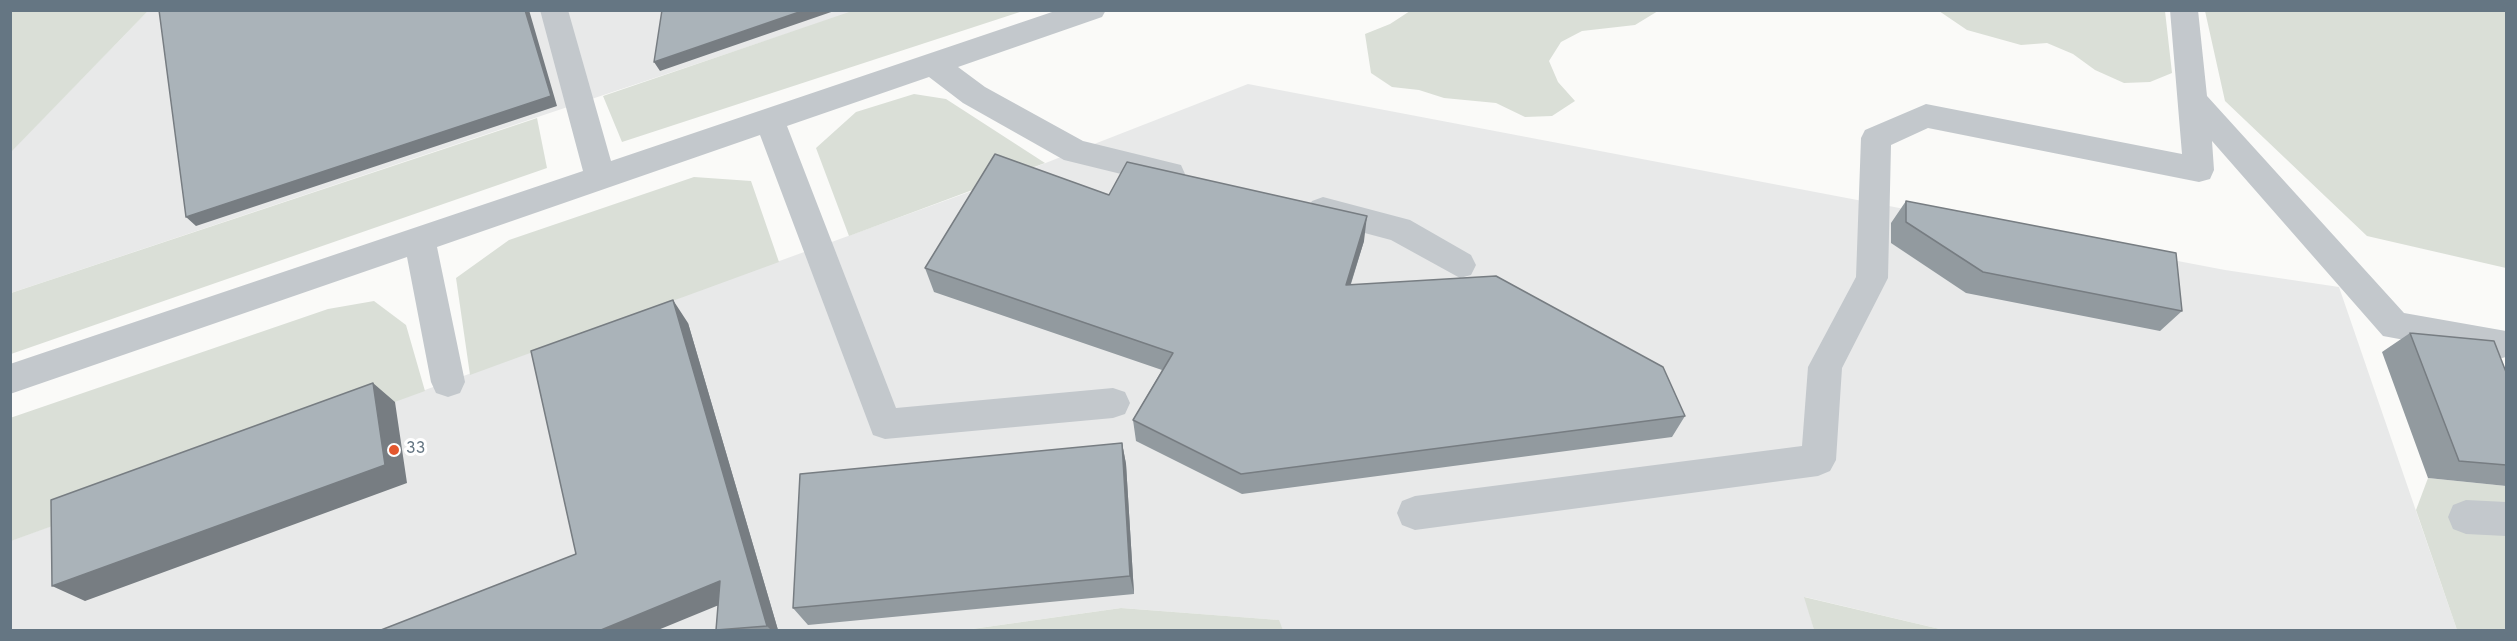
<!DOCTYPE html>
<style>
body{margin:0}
#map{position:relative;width:2517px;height:641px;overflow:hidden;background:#fafaf8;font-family:Overpass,sans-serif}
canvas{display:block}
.frame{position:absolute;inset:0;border:12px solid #657683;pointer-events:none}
</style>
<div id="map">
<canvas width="2517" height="641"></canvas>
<div class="frame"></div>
</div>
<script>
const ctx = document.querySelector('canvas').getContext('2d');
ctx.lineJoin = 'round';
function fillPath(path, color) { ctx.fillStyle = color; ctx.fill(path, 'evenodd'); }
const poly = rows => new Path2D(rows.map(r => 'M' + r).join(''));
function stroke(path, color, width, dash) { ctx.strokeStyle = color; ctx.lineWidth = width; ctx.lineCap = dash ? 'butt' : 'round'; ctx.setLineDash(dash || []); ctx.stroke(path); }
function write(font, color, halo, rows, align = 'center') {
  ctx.font = font + ' Overpass,sans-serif'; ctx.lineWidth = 6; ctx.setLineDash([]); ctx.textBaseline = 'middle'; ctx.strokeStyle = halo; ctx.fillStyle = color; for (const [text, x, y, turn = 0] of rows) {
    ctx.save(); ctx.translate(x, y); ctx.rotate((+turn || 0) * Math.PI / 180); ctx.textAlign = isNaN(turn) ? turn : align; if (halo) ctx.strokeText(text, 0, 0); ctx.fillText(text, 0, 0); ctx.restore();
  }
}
fillPath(poly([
 [148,11,855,11,11,293,10,152],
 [1248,84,2225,270,2339,287,2457,630,1944,630,1805,597,1814,630,1283,630,1278,620,1121,608,965,630,11,630,10,541,1002,180]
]), '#e8e9e9');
fillPath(poly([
 [855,10,1023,11,622,142,603,96],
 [10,11,148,11,11,152,10,152],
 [1410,11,1410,10,1658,11,1635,25,1582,31,1561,42,1549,61,1558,82,1575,101,1552,116,1525,117,1496,103,1444,98,1419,90,1392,87,1371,73,1365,34,1390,24],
 [1939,11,2165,11,2172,73,2150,82,2124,83,2095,70,2073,54,2047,43,2021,45,1967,30],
 [2205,11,2506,11,2506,268,2367,236,2225,101],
 [914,94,946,99,1045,163,849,236,816,148,856,112],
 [537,118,547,168,11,354,11,293],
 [694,177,751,181,779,262,470,375,456,278,509,240],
 [374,301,406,325,425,391,11,541,10,418,328,309],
 [2428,478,2506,486,2506,630,2457,630,2416,510],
 [1804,597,1944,630,1814,630],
 [1121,608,1279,620,1283,630,965,630]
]), '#dadfd7');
fillPath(poly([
 [540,10,568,10,611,161,1058,10,1106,10,1102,17,958,67,985,87,1083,141,1181,165,1185,174,1181,183,1170,186,1064,160,963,103,929,77,787,126,896,408,1113,388,1125,392,1130,403,1125,414,1113,418,885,439,873,435,760,135,437,247,465,382,460,393,448,397,436,393,431,382,407,257,10,394,10,364,583,171,540,10],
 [2170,10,2198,10,2207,96,2404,313,2506,331,2506,357,2502,358,2383,336,2212,141,2214,170,2210,179,2199,182,1928,128,1891,145,1888,278,1842,368,1836,460,1830,471,1818,476,1415,530,1402,525,1397,513,1402,501,1415,496,1802,446,1808,367,1856,277,1861,138,1865,130,1926,104,2182,154,2170,10],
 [1323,197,1410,220,1471,255,1476,265,1471,275,1460,278,1391,240,1312,219,1307,210,1312,201,1323,197],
 [2466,500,2506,502,2506,536,2466,534,2453,529,2448,517,2453,505,2466,500]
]), '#c3c8cc');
fillPath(poly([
 [1109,195,1364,241,1351,284,1685,416,1672,437,1242,494,1136,441,1133,420,1162,370,934,292,925,268],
 [1906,201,2182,311,2160,331,1966,293,1891,243,1891,223],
 [688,323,778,630,716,630,718,606,576,554],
 [2410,333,2506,372,2506,486,2428,478,2382,352],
 [1122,443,1126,464,1134,594,808,625,793,608]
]), '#929a9f');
fillPath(poly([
 [525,10,529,10,557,106,196,226,186,217],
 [805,10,837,10,660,71,654,62],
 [1367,216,1364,241,1343,308,1346,285],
 [673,300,688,323,778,630,771,630,767,626],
 [373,383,395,402,407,483,85,601,52,586],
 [1122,443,1126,464,1134,594,1130,576],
 [720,581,736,598,658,630,601,630]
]), '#777d82');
const building = poly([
 [159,10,525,10,551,96,186,217,159,10],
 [662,10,805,10,654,62,662,10],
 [995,154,1109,195,1127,162,1367,216,1346,285,1496,276,1663,367,1685,416,1241,474,1133,420,1173,353,925,268,995,154],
 [1906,201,2176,253,2182,311,1983,272,1906,222,1906,201],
 [673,300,767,626,716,630,720,581,601,630,381,630,576,554,531,351,673,300],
 [2410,333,2494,341,2506,372,2506,465,2459,461,2410,333],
 [373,383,385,465,52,586,51,500,373,383],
 [1122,443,1130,576,793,608,800,474,1122,443]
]);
fillPath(building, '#aab3b9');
stroke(building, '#777d82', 1.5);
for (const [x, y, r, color] of [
 [394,450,6,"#e4572e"]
]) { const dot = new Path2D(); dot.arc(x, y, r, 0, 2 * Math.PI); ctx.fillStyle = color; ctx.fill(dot); stroke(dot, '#fff', 2); }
write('16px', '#657683', '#fff', [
 ["33",406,450]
], 'left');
</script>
